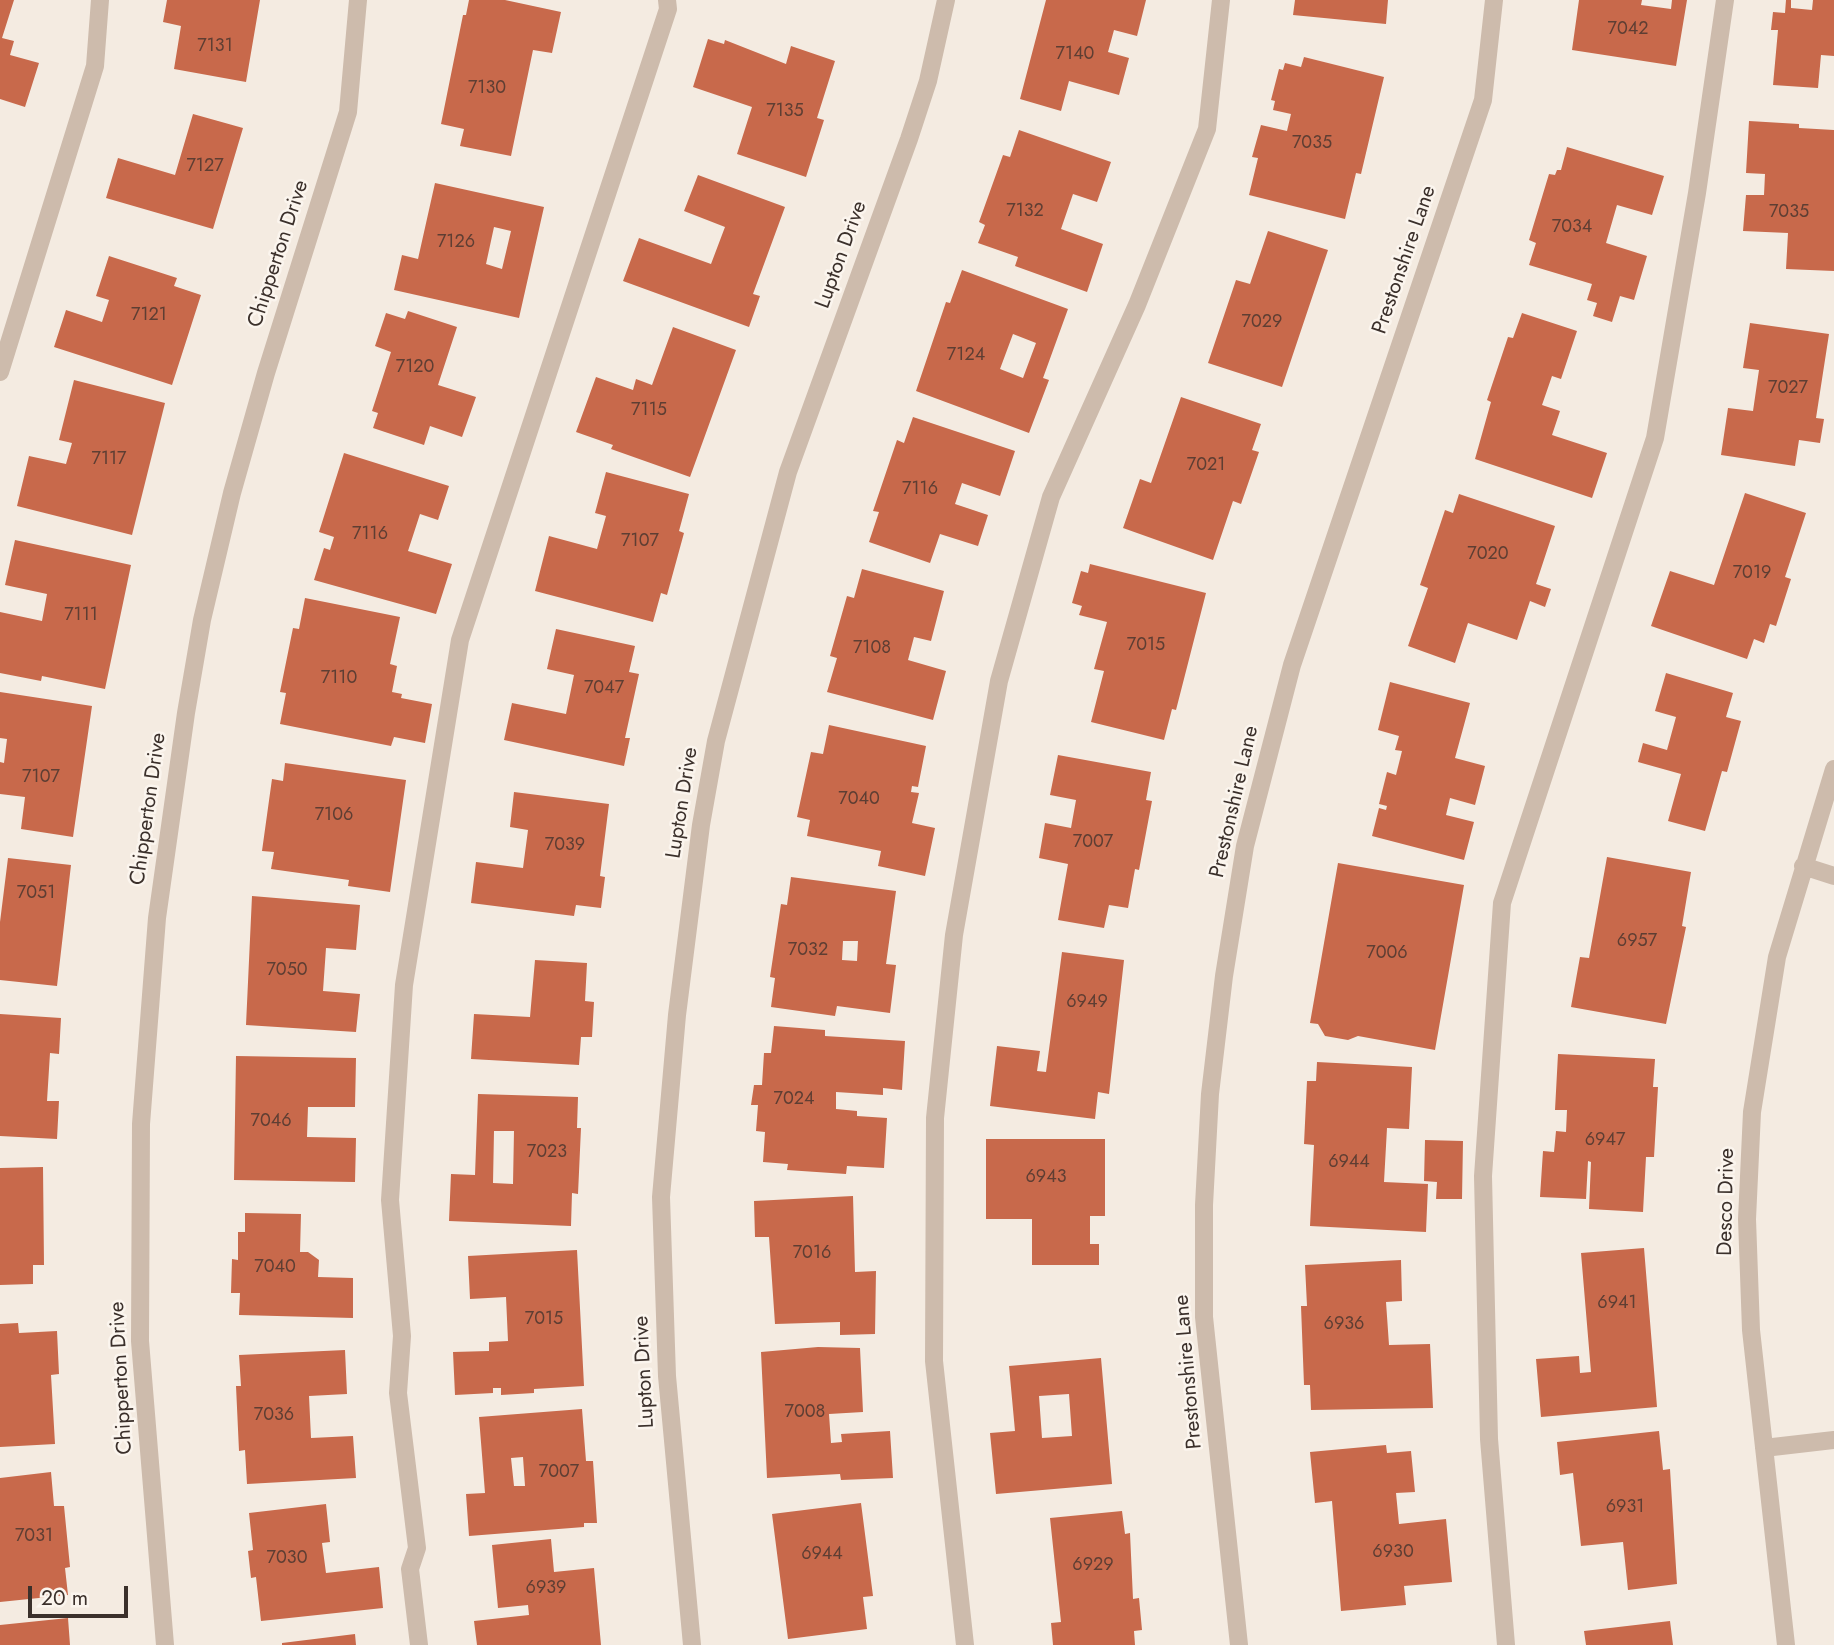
<!DOCTYPE html>
<style>
body{margin:0}
#map{position:relative;width:1834px;height:1645px;overflow:hidden;background:#f4ebe1;font-family:Jost,sans-serif}
canvas{display:block}
.scale{position:absolute;left:28px;top:1586px;width:100px;height:32px;box-sizing:border-box;border:4px solid #3b302b;border-top:0;padding-left:9px;font-size:21px;line-height:24px;white-space:nowrap;color:#3b302b;-webkit-text-stroke:5px #fbf5ee;paint-order:stroke}
</style>
<div id="map">
<canvas width="1834" height="1645"></canvas>
<div class="scale">20 m</div>
</div>
<script>
const ctx = document.querySelector('canvas').getContext('2d');
ctx.lineJoin = 'round';
function fillPath(path, color) { ctx.fillStyle = color; ctx.fill(path, 'evenodd'); }
const poly = rows => new Path2D(rows.map(r => 'M' + r).join(''));
function stroke(path, color, width, dash) { ctx.strokeStyle = color; ctx.lineWidth = width; ctx.lineCap = dash ? 'butt' : 'round'; ctx.setLineDash(dash || []); ctx.stroke(path); }
function write(font, color, halo, rows, align = 'center') {
  ctx.font = font + ' Jost,sans-serif'; ctx.lineWidth = 5; ctx.setLineDash([]); ctx.textBaseline = 'middle'; ctx.strokeStyle = halo; ctx.fillStyle = color; for (const [text, x, y, turn = 0] of rows) {
    ctx.save(); ctx.translate(x, y); ctx.rotate((+turn || 0) * Math.PI / 180); ctx.textAlign = isNaN(turn) ? turn : align; if (halo) ctx.strokeText(text, 0, 0); ctx.fillText(text, 0, 0); ctx.restore();
  }
}
fillPath(poly([
 [0,0,14,0,2,38,14,41,10,55,39,63,25,107,0,99],
 [167,0,260,0,246,82,174,69,181,26,163,22],
 [469,0,505,0,561,12,552,53,533,50,511,156,460,146,464,129,441,124,463,15,466,15],
 [1046,0,1146,0,1137,36,1114,30,1108,52,1129,58,1119,95,1069,81,1061,111,1020,99],
 [1295,0,1388,0,1386,24,1293,15],
 [1579,0,1642,0,1641,5,1671,9,1672,0,1687,0,1676,66,1572,50],
 [1786,0,1791,0,1791,8,1812,10,1813,0,1834,0,1834,56,1821,55,1818,88,1773,85,1778,30,1771,30,1773,12,1785,13],
 [708,39,724,44,725,40,786,64,791,46,835,61,817,118,824,120,806,177,737,154,752,107,693,87],
 [1304,57,1384,77,1361,174,1356,173,1345,219,1249,195,1258,158,1252,157,1261,125,1287,131,1291,114,1273,110,1275,101,1271,100,1279,69,1283,70,1285,63,1301,67],
 [193,114,243,128,213,229,106,198,118,158,175,175],
 [1749,121,1799,124,1799,128,1834,130,1834,271,1786,269,1788,233,1743,231,1746,195,1764,195,1765,174,1746,173],
 [1019,130,1111,162,1097,202,1073,194,1061,229,1103,244,1087,292,1015,266,1018,257,978,243,985,225,979,222,1003,155,1010,157],
 [1567,147,1664,176,1652,215,1617,205,1606,243,1647,256,1634,300,1620,296,1612,322,1593,316,1597,303,1587,300,1592,284,1529,265,1536,243,1529,240,1549,174,1555,175,1557,170,1561,170],
 [698,175,785,207,753,294,760,296,749,327,623,281,639,238,711,264,725,227,684,211],
 [435,183,544,207,519,318,394,290,402,255,418,259],
 [494,227,511,231,502,269,486,264],
 [1268,231,1328,250,1282,387,1208,363,1236,280,1250,284],
 [109,256,177,278,174,286,201,295,172,385,54,347,66,310,102,322,109,300,96,296],
 [962,270,1068,309,1043,378,1049,380,1029,433,916,391,946,302,950,303],
 [1013,334,1036,343,1023,378,1000,369],
 [408,311,457,327,438,385,476,397,462,437,430,426,424,445,373,428,378,413,372,411,391,352,375,346,386,313,405,319],
 [1522,313,1577,331,1561,379,1552,376,1542,405,1560,411,1552,435,1607,453,1592,498,1475,459,1491,402,1487,400,1508,337,1513,338],
 [1750,323,1829,334,1816,418,1824,419,1820,443,1799,440,1795,466,1721,455,1728,408,1753,411,1759,370,1743,368],
 [673,327,736,350,690,477,611,449,613,445,576,432,596,377,633,390,636,379,652,385],
 [74,380,165,403,132,535,17,506,29,456,66,464,72,443,59,440],
 [1181,397,1261,424,1252,450,1259,452,1241,504,1233,501,1213,560,1123,528,1140,479,1151,483],
 [913,417,1015,451,1000,496,962,483,955,504,988,515,978,546,940,534,930,563,869,542,879,512,873,511,897,440,904,443],
 [344,453,449,486,438,520,420,514,408,551,452,564,436,614,314,580,324,548,330,550,334,537,319,532],
 [606,472,689,494,679,531,684,533,667,595,661,593,653,622,535,591,549,536,597,549,606,516,595,513],
 [1745,493,1806,513,1785,577,1791,579,1776,626,1770,624,1764,643,1754,639,1747,659,1651,626,1670,571,1714,585],
 [1459,494,1555,526,1536,584,1551,589,1545,607,1530,601,1517,640,1468,623,1455,663,1408,646,1428,588,1420,585,1445,510,1453,513],
 [15,540,131,565,105,689,42,676,41,681,0,673,0,612,42,621,47,594,5,585],
 [1090,564,1206,593,1176,710,1172,709,1164,740,1091,722,1104,671,1094,669,1107,622,1079,615,1082,606,1072,603,1081,571,1088,573],
 [862,569,944,591,931,641,914,637,908,660,946,671,933,720,827,692,837,658,830,656,847,596,854,598],
 [305,598,400,617,390,664,397,666,392,692,402,694,401,698,432,704,425,743,394,737,391,746,280,724,286,693,280,692,293,628,299,629],
 [556,629,635,646,629,672,639,674,625,738,630,738,624,766,504,740,512,703,566,714,574,675,547,669],
 [1666,673,1733,693,1726,717,1741,721,1727,772,1722,771,1705,831,1668,821,1681,774,1638,762,1643,743,1667,750,1676,717,1655,711],
 [1390,682,1470,703,1455,758,1485,766,1475,805,1450,798,1446,815,1474,822,1464,860,1372,836,1379,808,1386,810,1387,806,1379,804,1387,772,1396,775,1402,751,1395,750,1399,736,1378,730],
 [0,692,92,706,73,837,21,829,25,797,0,794,0,762,4,763,7,739,0,738],
 [829,725,926,746,918,787,912,786,911,792,919,793,912,823,935,828,925,876,878,866,881,851,807,836,810,820,797,817,811,752,823,754],
 [1058,755,1151,772,1146,800,1152,801,1139,870,1135,869,1128,908,1109,905,1104,928,1058,920,1068,864,1039,858,1045,823,1071,828,1076,800,1050,795],
 [285,763,406,780,390,892,348,886,349,880,271,869,274,852,262,851,272,779,283,781],
 [514,792,609,804,600,876,605,877,601,908,576,905,574,916,471,903,476,862,523,868,528,830,510,827],
 [1607,857,1691,872,1682,926,1686,927,1666,1024,1571,1007,1580,957,1589,958],
 [8,858,71,865,57,986,0,980,0,922],
 [1338,863,1464,885,1435,1050,1358,1036,1348,1040,1325,1036,1318,1024,1310,1023],
 [791,877,896,891,886,964,896,965,890,1013,837,1006,835,1016,771,1007,775,978,770,977,781,904,787,905],
 [843,941,858,941,857,961,842,960],
 [252,896,360,905,356,950,326,948,323,991,360,994,356,1032,246,1025],
 [1062,952,1124,960,1109,1094,1098,1092,1095,1119,990,1106,997,1046,1040,1051,1037,1071,1046,1072],
 [535,960,587,963,585,1001,594,1002,592,1037,581,1037,579,1065,471,1059,474,1014,530,1017],
 [0,1014,61,1018,59,1054,50,1053,47,1101,59,1101,57,1139,0,1136],
 [774,1026,825,1030,825,1036,905,1041,902,1090,883,1088,883,1095,836,1092,836,1109,857,1111,857,1116,887,1118,884,1168,847,1166,846,1174,787,1170,788,1164,763,1162,765,1132,756,1131,758,1105,751,1105,754,1085,762,1085,764,1053,771,1053],
 [1558,1054,1655,1059,1653,1087,1658,1087,1654,1157,1646,1157,1643,1212,1589,1209,1591,1162,1588,1161,1586,1199,1540,1197,1543,1151,1554,1152,1556,1131,1566,1132,1567,1110,1555,1110],
 [236,1056,356,1058,355,1107,308,1107,307,1137,356,1138,355,1182,234,1180],
 [1317,1062,1412,1067,1409,1129,1387,1128,1384,1182,1428,1184,1426,1232,1310,1226,1314,1145,1304,1144,1307,1081,1316,1081],
 [478,1094,578,1097,577,1128,581,1128,578,1194,572,1193,571,1226,449,1221,451,1174,475,1175],
 [494,1131,514,1131,513,1184,493,1183],
 [986,1139,1105,1139,1105,1216,1090,1216,1090,1244,1099,1244,1099,1265,1032,1265,1032,1219,986,1219],
 [1425,1140,1463,1141,1462,1199,1436,1199,1437,1182,1424,1181],
 [43,1167,44,1265,33,1265,33,1284,0,1285,0,1168],
 [853,1196,855,1272,876,1271,875,1334,840,1335,840,1322,775,1324,769,1237,755,1237,754,1201],
 [245,1213,301,1214,300,1252,308,1252,319,1260,318,1277,353,1278,353,1318,239,1315,240,1293,231,1293,232,1259,238,1260,238,1232,245,1232],
 [1644,1248,1657,1407,1541,1417,1536,1359,1579,1356,1580,1373,1591,1372,1581,1253],
 [577,1250,584,1386,534,1389,534,1393,501,1395,501,1388,493,1388,493,1393,455,1395,453,1352,489,1351,489,1342,508,1341,506,1297,470,1299,468,1256],
 [1401,1260,1402,1301,1386,1302,1389,1345,1430,1344,1433,1408,1311,1410,1310,1385,1304,1385,1301,1306,1307,1306,1305,1265],
 [18,1323,19,1333,57,1331,59,1374,51,1375,55,1444,0,1447,0,1324],
 [818,1347,860,1348,863,1412,829,1414,831,1443,842,1442,841,1434,890,1431,893,1478,841,1480,840,1474,767,1478,761,1352],
 [345,1350,347,1394,309,1396,311,1438,353,1436,356,1478,247,1484,245,1450,239,1451,236,1386,241,1386,239,1355],
 [1101,1358,1112,1484,996,1494,990,1433,1015,1431,1009,1366],
 [1069,1394,1072,1436,1042,1438,1039,1396],
 [582,1409,586,1461,593,1461,597,1523,584,1523,584,1527,469,1536,466,1494,485,1493,479,1417],
 [523,1457,525,1486,514,1486,511,1458],
 [1659,1431,1663,1470,1670,1469,1677,1584,1628,1590,1623,1542,1581,1546,1573,1473,1560,1475,1557,1442],
 [1386,1445,1387,1453,1411,1451,1415,1492,1396,1493,1399,1524,1446,1519,1452,1582,1404,1586,1406,1605,1341,1611,1332,1501,1315,1503,1310,1452],
 [51,1472,54,1506,64,1506,70,1567,65,1568,68,1595,0,1602,0,1478],
 [861,1503,873,1596,863,1597,867,1629,788,1639,772,1514],
 [326,1504,330,1542,322,1543,326,1573,379,1567,383,1608,261,1621,256,1577,251,1578,248,1551,253,1550,249,1513],
 [1122,1511,1125,1534,1130,1533,1133,1599,1139,1598,1142,1630,1134,1631,1135,1645,1053,1645,1051,1623,1061,1622,1050,1518],
 [551,1539,554,1572,594,1568,601,1645,477,1645,474,1621,529,1615,528,1605,498,1608,492,1545],
 [68,1618,70,1645,0,1645,0,1625],
 [1670,1621,1673,1645,1586,1645,1584,1631],
 [355,1634,356,1645,282,1645,282,1643]
]), '#c8694b');
stroke(poly([
 [0,372,95,66,100,0],
 [419,1645,410,1569,417,1548,398,1393,402,1336,390,1200,404,985,460,640,668,9,667,0],
 [965,1645,934,1361,935,1118,954,935,999,681,1051,497,1137,305,1207,129,1221,0],
 [1506,1645,1489,1439,1483,1176,1502,903,1655,438,1697,193,1725,0]
]), '#cdbbac', 18);
stroke(poly([
 [1803,866,1834,876],
 [1764,1448,1834,1440],
 [165,1645,140,1341,141,1124,157,918,186,713,202,620,232,493,266,373,348,112,358,0],
 [692,1645,667,1376,661,1197,677,1015,701,825,716,741,788,472,909,139,928,81,946,0],
 [1239,1645,1204,1317,1204,1205,1210,1094,1224,976,1245,846,1292,665,1483,100,1494,0],
 [1786,1645,1751,1330,1747,1219,1752,1112,1777,957,1834,769]
]), '#cdbbac', 18);
write('18px', '#5e3e33', null, [
 ["7042",1628,30],
 ["7131",215,47],
 ["7140",1075,55],
 ["7130",487,89],
 ["7135",785,112],
 ["7035",1312,144],
 ["7127",205,167],
 ["7132",1025,212],
 ["7035",1789,213],
 ["7034",1572,228],
 ["7126",456,243],
 ["7121",149,316],
 ["7029",1262,323],
 ["7124",966,356],
 ["7120",415,368],
 ["7027",1788,389],
 ["7115",649,411],
 ["7117",109,460],
 ["7021",1206,466],
 ["7116",920,490],
 ["7116",370,535],
 ["7107",640,542],
 ["7020",1488,555],
 ["7019",1752,574],
 ["7111",81,616],
 ["7015",1146,646],
 ["7108",872,649],
 ["7110",339,679],
 ["7047",604,689],
 ["7107",41,778],
 ["7040",859,800],
 ["7106",334,816],
 ["7007",1093,843],
 ["7039",565,846],
 ["7051",36,894],
 ["6957",1637,942],
 ["7032",808,951],
 ["7006",1387,954],
 ["7050",287,971],
 ["6949",1087,1003],
 ["7024",794,1100],
 ["7046",271,1122],
 ["6947",1605,1141],
 ["7023",547,1153],
 ["6944",1349,1163],
 ["6943",1046,1178],
 ["7016",812,1254],
 ["7040",275,1268],
 ["6941",1617,1304],
 ["7015",544,1320],
 ["6936",1344,1325],
 ["7008",805,1413],
 ["7036",274,1416],
 ["7007",559,1473],
 ["6931",1625,1508],
 ["7031",34,1537],
 ["6930",1393,1553],
 ["6944",822,1555],
 ["7030",287,1559],
 ["6929",1093,1566],
 ["6939",546,1589]
]);
write('21px', '#3b302b', '#fbf5ee', [
 ["Chipperton Drive",279,254,-72],
 ["Lupton Drive",842,255,-70],
 ["Prestonshire Lane",1405,260,-71],
 ["Prestonshire Lane",1235,802,-77],
 ["Lupton Drive",683,803,-81],
 ["Chipperton Drive",149,809,-82],
 ["Desco Drive",1727,1202,-89],
 ["Lupton Drive",645,1372,-93],
 ["Prestonshire Lane",1189,1372,-95],
 ["Chipperton Drive",122,1378,-93]
]);
</script>
